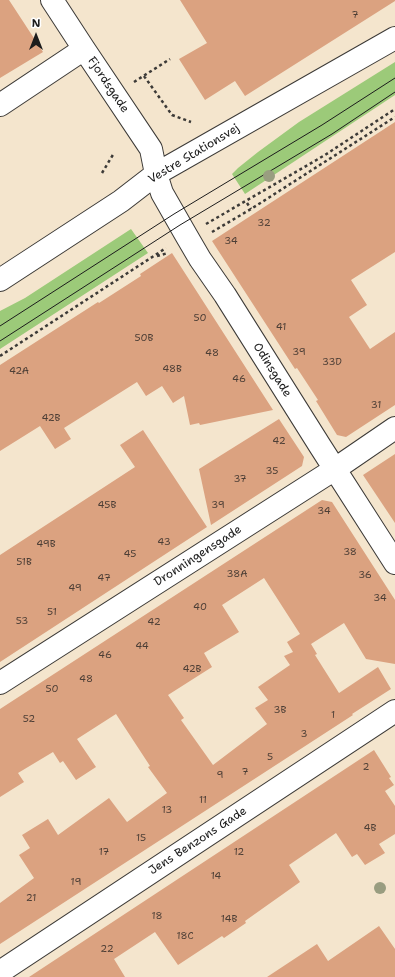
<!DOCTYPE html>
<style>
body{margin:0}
#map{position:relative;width:395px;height:977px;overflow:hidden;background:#f4e5cd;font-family:"Shantell Sans",sans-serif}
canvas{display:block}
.north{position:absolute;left:16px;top:16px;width:40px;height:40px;-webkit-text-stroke:3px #fff;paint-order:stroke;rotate:0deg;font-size:11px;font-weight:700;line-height:16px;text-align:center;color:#1c1c1c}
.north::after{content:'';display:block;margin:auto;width:14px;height:18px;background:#1c1c1c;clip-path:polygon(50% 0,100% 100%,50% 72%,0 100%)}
</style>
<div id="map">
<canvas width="395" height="977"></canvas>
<div class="north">N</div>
</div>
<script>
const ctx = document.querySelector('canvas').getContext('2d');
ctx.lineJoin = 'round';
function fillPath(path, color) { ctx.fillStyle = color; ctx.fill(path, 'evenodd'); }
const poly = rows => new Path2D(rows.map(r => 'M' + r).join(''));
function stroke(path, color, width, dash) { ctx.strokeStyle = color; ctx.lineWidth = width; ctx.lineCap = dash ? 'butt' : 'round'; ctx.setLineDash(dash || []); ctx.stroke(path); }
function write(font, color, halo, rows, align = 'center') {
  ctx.font = font + ' "Shantell Sans",sans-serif'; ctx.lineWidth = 3.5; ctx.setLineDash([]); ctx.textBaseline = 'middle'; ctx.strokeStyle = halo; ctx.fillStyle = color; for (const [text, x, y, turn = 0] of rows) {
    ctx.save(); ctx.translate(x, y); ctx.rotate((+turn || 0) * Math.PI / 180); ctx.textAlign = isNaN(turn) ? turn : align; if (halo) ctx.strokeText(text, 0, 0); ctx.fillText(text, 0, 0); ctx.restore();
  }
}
fillPath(poly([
 [395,62,395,95,245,194,232,174,238,168,258,152,299,122],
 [131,229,148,253,0,349,0,311,25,298]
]), '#9cca79');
fillPath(poly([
 [0,0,9,0,43,52,0,78],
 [180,0,395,0,395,1,245,96,235,81,205,100,179,59,207,43],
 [395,122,395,252,351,280,367,305,349,317,370,349,395,332,395,405,346,437,337,435,316,401,318,400,297,368,295,369,212,241],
 [172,253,273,410,200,425,199,423,190,425,184,396,173,403,162,386,146,396,137,382,64,428,71,439,55,449,40,426,0,451,0,365,98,302,99,303,141,276,140,274],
 [279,419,304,457,302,466,211,525,199,469],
 [143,430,207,527,0,662,0,555,135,467,120,445],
 [395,454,395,523,363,475],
 [322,500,332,502,395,600,395,664,366,659,344,623,311,644,317,654,315,655,339,693,378,667,391,689,352,714,353,715,0,944,0,903,34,878,19,855,30,848,22,835,48,819,58,835,109,798,127,822,167,793,148,767,150,766,116,714,77,739,96,767,76,780,63,761,60,763,53,752,18,773,24,782,0,797,0,709],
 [264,578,300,634,287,642,293,652,284,656,290,665,258,687,268,700,255,708,267,724,213,765,181,720,184,718,168,695,212,667,204,653,239,632,222,605],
 [374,750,391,777,389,778,394,785,385,791,395,806,395,834,379,844,385,853,365,865,357,854,352,857,336,833,289,865,300,882,245,921,246,923,224,938,222,936,178,965,155,932,114,959,125,977,29,977],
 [379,926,395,949,395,977,267,977,317,944,328,961]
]), '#dba280');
const minor = poly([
 [52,0,84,49,151,149,156,174,162,193,186,235,200,259,225,295,320,446,395,563],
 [0,105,84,49],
 [0,280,121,201,156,174,395,38],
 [0,683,335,469,395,428],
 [0,972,395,711]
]);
stroke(minor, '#3c3a37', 24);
stroke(poly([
 [144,76,172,115,191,122],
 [134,82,170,59],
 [102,173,114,153],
 [247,203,251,209],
 [206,224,325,155,395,109],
 [212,232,251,209,395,117],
 [157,256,168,253],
 [0,356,166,248]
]), '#3c3a37', 2.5, [3, 3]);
stroke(minor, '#fff', 22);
stroke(poly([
 [0,326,174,214,322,125,395,78],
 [0,341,180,225,332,134,395,92]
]), '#1c1c1c', 1);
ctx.fillStyle = '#999d80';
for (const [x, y] of [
 [269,176],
 [380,888]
]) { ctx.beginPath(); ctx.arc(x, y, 6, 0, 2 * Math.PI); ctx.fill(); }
write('10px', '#4c3e35', null, [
 ["7",355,15],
 ["32",264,223],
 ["34",231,241],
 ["50",200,318],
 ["41",281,327],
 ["50B",144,338],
 ["39",299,352],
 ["48",212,353],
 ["33D",332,362],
 ["48B",172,369],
 ["42A",19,371],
 ["46",239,379],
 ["31",376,405],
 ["42B",51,418],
 ["42",279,441],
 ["35",272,471],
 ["37",240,479],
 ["45B",107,505],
 ["39",218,505],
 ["34",324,511],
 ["43",164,542],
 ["49B",46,544],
 ["38",350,552],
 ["45",130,554],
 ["51B",24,562],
 ["38A",237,574],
 ["36",365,575],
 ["47",104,578],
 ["49",75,588],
 ["34",380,598],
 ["40",200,607],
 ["51",52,612],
 ["53",22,621],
 ["42",154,622],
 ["44",142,646],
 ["46",105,655],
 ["42B",192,669],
 ["48",86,679],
 ["50",52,689],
 ["3B",280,710],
 ["1",333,715],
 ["52",29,719],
 ["3",304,734],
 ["5",270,757],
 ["2",366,767],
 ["7",245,772],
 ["9",220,775],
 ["11",203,800],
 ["13",167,810],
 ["4B",370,828],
 ["15",141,838],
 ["17",104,852],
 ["12",239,852],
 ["14",216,876],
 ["19",76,882],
 ["21",31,898],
 ["18",157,916],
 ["14B",229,919],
 ["18C",185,936],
 ["22",107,949]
]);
write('12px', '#1c1c1c', '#fff', [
 ["Fjordsgade",108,85,56],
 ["Vestre Stationsvej",194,154,-31],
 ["Odinsgade",272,370,58],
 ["Dronningensgade",198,556,-33],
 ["Jens Benzons Gade",198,841,-33]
]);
</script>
